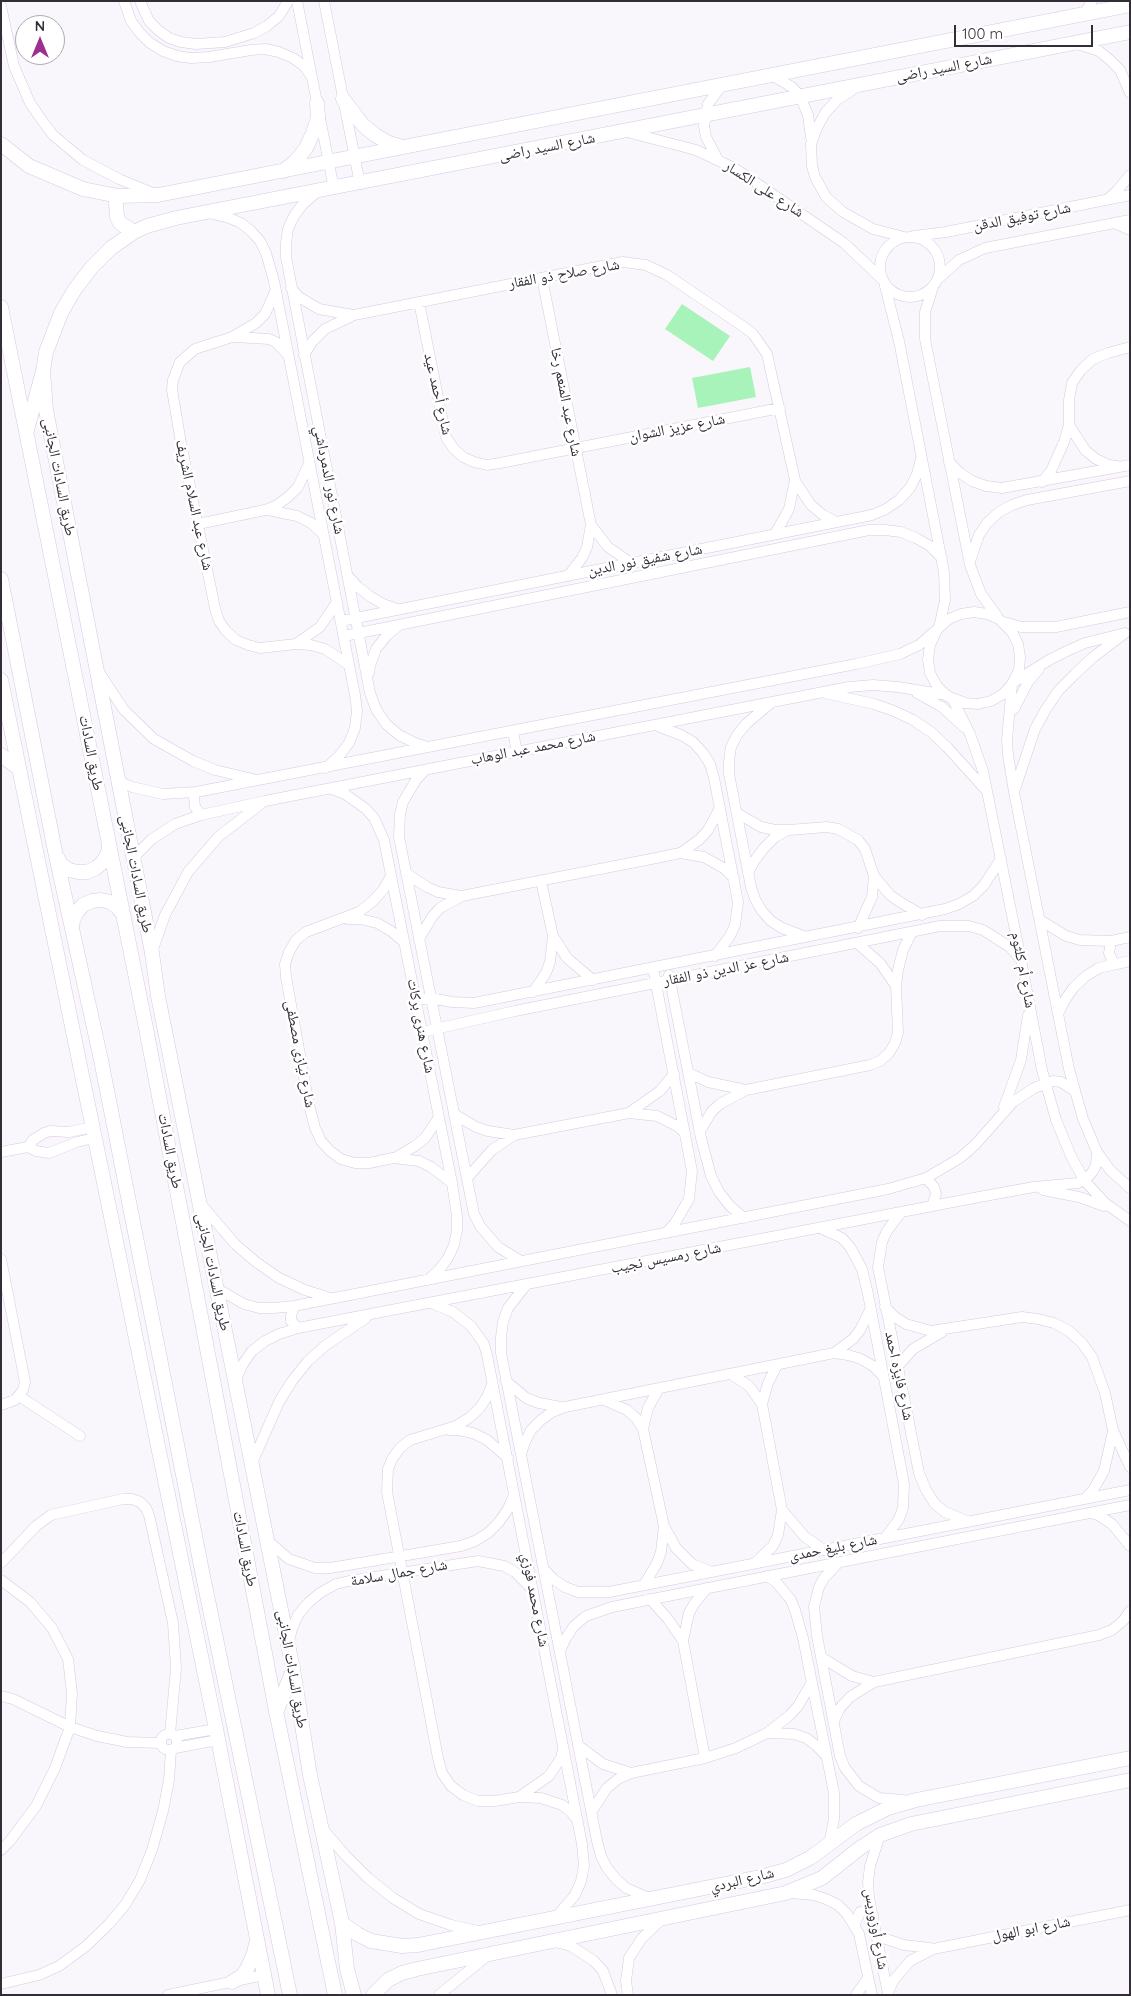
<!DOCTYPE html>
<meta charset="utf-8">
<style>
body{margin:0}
#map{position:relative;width:1131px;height:1996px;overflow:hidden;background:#f9f6fc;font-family:Quicksand,sans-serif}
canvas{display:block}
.frame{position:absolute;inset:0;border:2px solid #322d37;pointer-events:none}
.north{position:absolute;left:15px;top:15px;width:50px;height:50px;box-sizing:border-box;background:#fff;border:1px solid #adabaf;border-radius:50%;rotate:0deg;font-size:14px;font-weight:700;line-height:20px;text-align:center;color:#322d37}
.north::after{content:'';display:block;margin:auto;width:18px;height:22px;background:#9c3092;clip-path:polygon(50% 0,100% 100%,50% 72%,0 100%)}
.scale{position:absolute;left:954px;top:25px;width:139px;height:22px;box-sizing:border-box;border:2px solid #322d37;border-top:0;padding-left:6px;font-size:15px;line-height:18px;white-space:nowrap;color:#322d37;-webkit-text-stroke:4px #fff;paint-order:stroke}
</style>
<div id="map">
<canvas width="1131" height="1996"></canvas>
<div class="frame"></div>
<div class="north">N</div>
<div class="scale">100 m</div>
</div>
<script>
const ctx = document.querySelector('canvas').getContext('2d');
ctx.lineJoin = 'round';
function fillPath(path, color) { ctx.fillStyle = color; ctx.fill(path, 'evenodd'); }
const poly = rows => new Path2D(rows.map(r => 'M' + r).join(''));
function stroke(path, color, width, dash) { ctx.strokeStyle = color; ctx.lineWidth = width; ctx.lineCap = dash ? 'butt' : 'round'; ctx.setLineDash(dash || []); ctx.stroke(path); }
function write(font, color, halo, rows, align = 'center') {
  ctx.font = font + ' Quicksand,"Noto Naskh Arabic",sans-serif'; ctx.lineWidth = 5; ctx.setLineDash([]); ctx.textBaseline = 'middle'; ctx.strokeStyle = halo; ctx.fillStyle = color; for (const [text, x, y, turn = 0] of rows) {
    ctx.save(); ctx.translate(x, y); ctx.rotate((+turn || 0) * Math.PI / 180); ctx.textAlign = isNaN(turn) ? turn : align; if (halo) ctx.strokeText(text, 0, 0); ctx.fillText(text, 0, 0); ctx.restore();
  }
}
fillPath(poly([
 [682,304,730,336,713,361,665,329],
 [750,367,756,397,698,408,692,378]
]), '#a8f3b9');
const street = poly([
 [124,1,131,21,140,33,150,43,163,51,177,56,191,58,209,57,251,50,265,49,279,52,293,58,304,66,312,77],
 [140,1,149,21,158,30,169,38,181,42,196,44,225,42,254,33,267,26,279,16,288,1],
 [297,1,334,189],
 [324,1,360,184],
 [1,6,14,66,30,103,41,119,53,135,83,160,119,179,153,193],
 [1084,14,1092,1],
 [1077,44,1099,51,1110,60,1120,70,1130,93],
 [771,75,792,87,800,96,808,115,811,138],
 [855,88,837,100,825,113,817,128,811,144,812,166,815,177,826,197,843,212,873,229,904,237],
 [627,132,696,150,736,169,844,243,883,280],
 [718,160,706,137,704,126,708,104,722,85],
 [318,191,302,205,294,216,288,229,286,243,286,257,370,693,376,709,386,724,399,735,415,743,428,747],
 [1109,198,1117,191,1130,175],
 [209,213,229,218,241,223,251,231,260,241,266,253,274,281,355,695,357,711,355,728,349,743,339,756,326,768],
 [1114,223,1130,230],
 [914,236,946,232,1130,195],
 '880 267a30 30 0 1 1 60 0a30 30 0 1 1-60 0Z',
 [542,278,591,525,587,547,582,558,568,576],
 [938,279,959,260,985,248,1130,220],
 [884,282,899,341,944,572,945,600,939,628],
 [933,287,925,312,925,339,970,565,981,594,997,616],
 [291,288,299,297,319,309,353,315],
 [275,292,265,314,256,323,232,337,195,349,180,362,173,380,172,390,181,443,215,608,219,621,226,631,236,640,248,645,260,648,296,644,311,645,325,649,349,665],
 [419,302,446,437,453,448,463,457,474,462,487,465,500,463,780,408],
 [235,337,269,339,276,342,287,354],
 [304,355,312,342,325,329,354,315,612,264,623,262,646,265,667,275,744,327,753,334,767,354,795,480,789,509,775,534],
 [1069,425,1085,450,1096,459,1109,465,1117,466],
 [949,462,960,473,972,481,986,486,1002,488,1130,465],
 [795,481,811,505,823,515,836,522],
 [1042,482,1051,471,1064,442,1069,425,1069,400,1072,383,1081,370,1093,359,1108,353,1130,347],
 [268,510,297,516,311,523,323,534],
 [198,524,265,510,277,505,288,497,298,487,309,464],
 [591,525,608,547,631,563],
 [970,561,979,535,987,523,999,512,1012,505,1027,500,1130,481],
 [348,576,358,587,371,597,383,604,397,609],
 [341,621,872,515,886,509,899,500,910,488,917,474,921,459],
 [1004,622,1021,627,1056,627,1130,612],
 [344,636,869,530,885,530,901,532,916,538,930,546,942,558],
 [296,644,320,627,337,602],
 [99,672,124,710,154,739,193,761,215,770,253,779],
 [369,673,370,666,376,649,387,635,397,627],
 [1014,682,1049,660,1067,651,1085,643,1121,634],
 [1012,684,1007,740,1008,755,1014,792,1069,1069,1083,1119,1097,1152,1110,1170,1130,1188],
 [825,693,874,704,894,711,913,720,931,732,947,747,985,789],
 [917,693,942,707,964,727],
 [952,698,970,734,983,771,1021,960,1042,1070,1056,1120,1071,1156,1084,1180,1105,1203,1130,1221],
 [772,702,746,724,737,735,731,747,729,761,729,774,751,887,755,899,762,911,771,921,782,928,806,937],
 [1014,709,1028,682,1039,669],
 [655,725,681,735,693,742,703,753,710,764,714,778,738,902,735,925,730,936,715,956],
 [513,732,517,752],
 [425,770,416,780,403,802,400,814,399,837,474,1214,480,1226,498,1247,521,1261],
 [118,781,132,787,163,794,196,792,856,664,900,654,919,645,949,619,961,614,974,612,987,614,999,619,1012,632,1018,644,1020,657,1019,670,1012,684,1003,694,991,701,978,704,965,703,947,696,937,686,930,673,928,659,930,645,936,632],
 [332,789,345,794,366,809,374,818,384,840,452,1183,457,1216,457,1230,454,1245,448,1258,439,1270,428,1280],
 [1015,789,1035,729,1046,709,1059,690,1075,674,1092,658,1125,633],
 [196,792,194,797,195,807,201,815],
 [737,813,761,827,775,830,789,830,827,827,838,829,858,840,865,849,874,876,872,897,858,928],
 [681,853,700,839,708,830,720,808],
 [133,858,152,839,175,824,201,815,265,801,849,687,873,685,898,687,947,695],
 [406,873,427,887,438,892,461,896],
 [748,873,755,860,764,848,775,837,788,830],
 [391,876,383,890,372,902,359,912,306,932,296,940,289,952,285,964,286,977,309,1105,315,1128,321,1141,330,1151,341,1159,355,1163,369,1163,393,1158,419,1161,431,1167,452,1183],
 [874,876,890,895,900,902,922,915],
 [347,919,360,919,377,923,391,931,404,942],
 [1040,920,1066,936,1080,940,1111,941,1130,937],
 [553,936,567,958,593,980],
 [419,939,432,917,440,908,462,896,656,858,680,853,704,857,725,869,734,878],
 [1111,941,1109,953,1114,964],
 [857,943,880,963,896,986],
 [152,952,165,915,188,872,219,836,261,804],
 [653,968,692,1171,689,1199,675,1223,666,1233],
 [669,975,701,1138,711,1176,719,1192,730,1206,744,1218],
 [533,992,546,973,550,962,553,936,541,881],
 [416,1000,431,998,452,1002,474,1003,945,909,959,904,973,896,984,885,1001,859],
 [1058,1014,1065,1000,1074,987,1086,976,1099,968,1130,961],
 [422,1032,515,1011,940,926,969,926,983,930,1010,947,1021,960],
 [689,1073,708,1082,746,1090],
 [1004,1107,1021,1060,1028,1015],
 [630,1112,660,1091,674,1074],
 [454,1114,476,1127,488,1131,514,1135,629,1113,657,1116,677,1126,685,1133],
 [700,1131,712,1111,720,1104,746,1090,870,1065,880,1061,889,1053,895,1043,898,1033,896,986,898,970,903,950,912,932],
 [28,1147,33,1140,44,1133,50,1131,69,1132,92,1127],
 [1,1152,28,1147,36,1151,49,1153,77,1142,94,1138],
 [395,1158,415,1146,425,1138,439,1117],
 [467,1178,492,1150,514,1135],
 [926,1178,934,1187,936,1194,932,1206],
 [1043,1190,1079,1197,1104,1206],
 [201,1204,235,1244,256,1262,279,1278,305,1290,330,1298],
 [901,1212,887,1231,882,1242,878,1267,919,1473,926,1490,935,1504,945,1512,967,1521],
 [820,1228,842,1238,850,1247,862,1269,868,1294,904,1484,903,1508,899,1519,885,1538],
 [1,1259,25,1382,23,1390,15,1400,1,1405],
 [526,1285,508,1308,503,1322,501,1337,501,1353,597,1841,601,1856,607,1868,616,1879,626,1888,649,1898],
 [216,1288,244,1304,259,1308,274,1308,294,1306,888,1189,926,1178,960,1158,975,1145,1013,1102,1034,1088,1053,1081,1061,1082,1075,1091],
 [431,1303,453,1312,471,1326,484,1344,487,1355,582,1844,584,1866,581,1881,575,1895,556,1917],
 [294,1306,291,1316,291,1321,298,1328],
 [885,1307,895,1317,906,1324,931,1331,1022,1317,1038,1319,1054,1323,1069,1331,1082,1343,1092,1357,1105,1393,1113,1430,1130,1467],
 [834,1353,853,1339,860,1330,870,1310],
 [898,1366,913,1349,942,1332],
 [731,1374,749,1386,762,1404,782,1510,778,1535,773,1546,757,1561],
 [236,1379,243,1364,252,1351,265,1341,279,1334,298,1328,979,1197,1034,1187,1078,1183,1089,1176,1093,1171,1096,1165,1097,1152],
 [506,1381,526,1398,539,1403,561,1407],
 [492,1384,487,1397,479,1409,469,1418,456,1426,410,1440,400,1448,392,1459,388,1469,387,1492,438,1758,442,1773,451,1786,463,1795,478,1801,495,1801,519,1797,541,1798,562,1805,571,1812,577,1820],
 [19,1396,80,1436],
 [604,1400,627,1410,636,1418,643,1429,664,1526,676,1548,692,1564,712,1572],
 [762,1404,768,1383,777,1365],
 [643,1429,648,1408,659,1388],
 [449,1430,458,1430,473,1433,487,1440,508,1458],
 [521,1454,525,1442,531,1430,541,1420,552,1412,565,1407,834,1353,848,1355,861,1359,873,1366,883,1376],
 [252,1463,279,1402,292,1381,308,1361,326,1345,366,1318],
 [1086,1498,1093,1490,1104,1471,1113,1431],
 [782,1510,805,1537,824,1550],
 [1091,1513,1098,1515,1112,1524,1130,1546],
 [268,1541,289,1559,315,1568,330,1568,461,1546,475,1541,488,1533,499,1522,508,1509,514,1495],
 [839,1562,824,1578,819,1587,814,1607,817,1636,840,1756,845,1768,859,1786,879,1798,903,1800],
 [1,1563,36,1526,51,1515,123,1499,132,1499,140,1502,146,1508,149,1515,173,1623,176,1668,170,1734],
 [544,1569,553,1579,565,1587,578,1592,609,1592,1130,1490],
 [767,1576,776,1582,791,1600,795,1610,803,1638,834,1793,834,1819,829,1844],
 [1,1580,30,1602,52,1628,68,1659,72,1693,70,1727,55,1768,36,1806,10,1841,1,1850],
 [644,1585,657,1563,661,1552,664,1526],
 [650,1599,668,1619,683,1641],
 [289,1641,292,1629,298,1615,308,1603,320,1593,336,1584,349,1581,478,1561,504,1566,515,1572,531,1588],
 [560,1651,566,1638,574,1626,586,1616,612,1607,1130,1505],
 [821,1657,852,1676,874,1682],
 [1,1696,13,1699,70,1727,97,1736,127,1742,161,1743],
 [834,1721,840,1708,850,1697,874,1682,1099,1635,1112,1630,1123,1621,1130,1611],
 [768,1733,794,1734,806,1738,817,1746,826,1756],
 '161 1742a8 8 0 1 1 16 0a8 8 0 1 1-16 0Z',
 [175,1736,216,1729],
 [579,1746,603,1764,631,1773],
 [175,1748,218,1740],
 [705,1758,683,1641,689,1613,694,1604,707,1588],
 [519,1797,549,1776,561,1758,563,1749],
 [592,1811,607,1788,618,1779,631,1773,705,1758,736,1748,767,1733,789,1716,798,1706,812,1682],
 [323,1829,345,1855,368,1878,393,1898,419,1914,451,1925,478,1931],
 [880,1835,870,1866,868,1882,869,1898,888,1994],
 [790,1893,814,1895,826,1899,838,1905,847,1914,859,1934,872,1995],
 [855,1924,860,1912,865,1911,873,1915],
 [877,1936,904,1945,930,1948],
 [555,1942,571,1946,594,1961,603,1971,612,1995],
 [1,1984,39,1975,59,1966,85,1947,109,1924,125,1905,140,1880,152,1850,163,1811,169,1780,171,1750],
 [888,1993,893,1981,910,1961,933,1949,1130,1910],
 [168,1995,264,1975],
 [439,1995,487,1956],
 [628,1995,626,1981,629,1958,642,1938,662,1919],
 [856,1995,868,1978]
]);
const secondary = poly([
 [343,99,363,125,375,135,389,143,403,147],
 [1,144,29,166,83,189,118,196,158,195,1130,5],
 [283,171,296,161,306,148,313,133,318,118,317,103],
 [118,196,116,203,117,217,120,223,134,232],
 [1,307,146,1028,276,1711,335,1995],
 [43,371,46,410,152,953,158,996,279,1600,293,1669,310,1775,342,1923,347,1969,354,1995],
 [27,430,43,371,46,352,61,313,75,289,92,267,111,248,134,232,147,226,176,218,1130,32],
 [1,579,56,856,101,1060,203,1576,290,1995],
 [1,680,216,1729,268,1995],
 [1,755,18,768],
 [57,857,61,864,69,870,78,872,87,872,96,868,103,862,108,853,109,846],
 [72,928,73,920,77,912,83,905,92,901,101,900,110,902,117,907,123,914],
 [277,1710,293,1670],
 [342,1923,357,1934,371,1941,402,1946,418,1945,760,1877,786,1870,810,1858,856,1824,888,1808,916,1800,1130,1758],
 [232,1982,242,1976,247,1969,254,1953,256,1944],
 [373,1995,388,1980,402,1973,417,1969,786,1893,822,1878,860,1848,880,1835,911,1824,1130,1780]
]);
stroke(street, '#d7c8e4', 11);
stroke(secondary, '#d7c8e4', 15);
stroke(street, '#fff', 10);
stroke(secondary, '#fff', 14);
write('15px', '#322d37', '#fff', [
 ["شارع السيد راضى",944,68,-11],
 ["شارع السيد راضى",547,147,-11],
 ["شارع على الكسار",764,189,33],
 ["شارع توفيق الدقن",1022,217,-11],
 ["شارع صلاح ذو الفقار",564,274,-10],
 ["شارع أحمد عيد",438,394,77],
 ["شارع عبد المنعم رخا",566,402,79],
 ["شارع عزيز الشوان",677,428,-11],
 ["طريق السادات الجانبى",59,477,79],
 ["شارع نور الدمرداشي",329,480,79],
 ["شارع عبد السلام الشريف",194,505,78],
 ["شارع شفيق نور الدين",645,560,-11],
 ["شارع محمد عبد الوهاب",533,748,-11],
 ["طريق السادات",91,753,79],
 ["طريق السادات الجانبى",136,874,79],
 ["شارع عز الدين ذو الفقار",726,969,-11],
 ["شارع أم كلثوم",1023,970,79],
 ["شارع هنرى بركات",421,1026,79],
 ["شارع نيازى مصطفى",300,1054,79],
 ["طريق السادات",170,1151,79],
 ["شارع رمسيس نجيب",666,1258,-11],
 ["طريق السادات الجانبى",213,1272,78],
 ["شارع فايزه احمد",899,1376,78],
 ["شارع بليغ حمدى",833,1548,-11],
 ["طريق السادات",245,1549,79],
 ["شارع جمال سلامة",399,1573,-10],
 ["شارع محمد فوزي",535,1600,79],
 ["طريق السادات الجانبى",292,1669,80],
 ["شارع البردي",742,1880,-13],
 ["شارع أوزوريس",876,1929,80],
 ["شارع ابو الهول",1031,1929,-11]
]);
</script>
